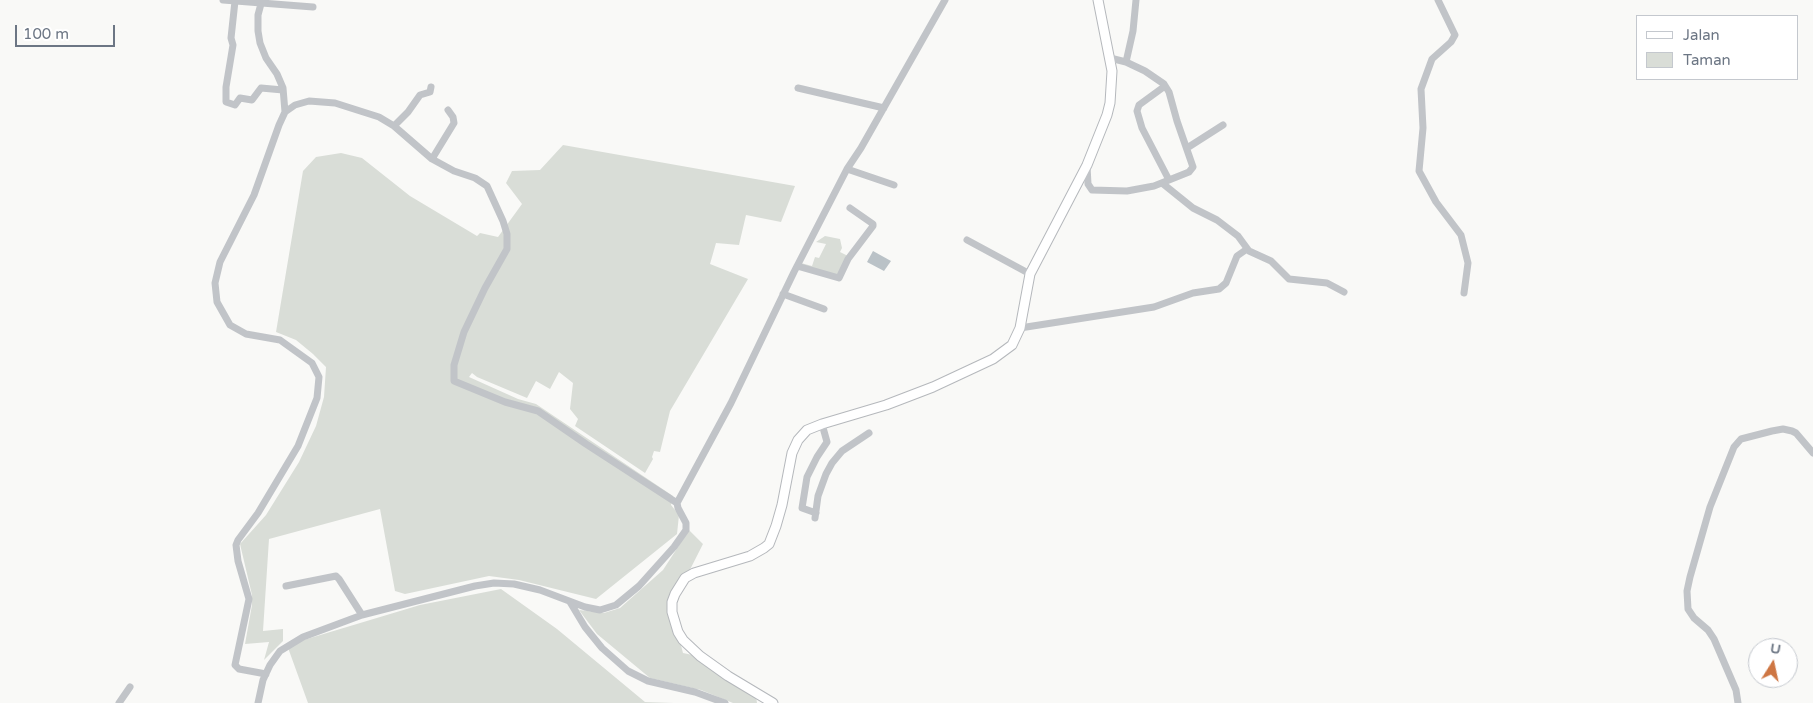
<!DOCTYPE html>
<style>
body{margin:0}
#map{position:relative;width:1813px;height:703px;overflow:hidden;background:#f9f9f7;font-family:"Varela Round",sans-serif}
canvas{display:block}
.legend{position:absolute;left:1636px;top:15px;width:162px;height:65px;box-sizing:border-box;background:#fff;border:1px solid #c4c8ce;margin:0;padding:6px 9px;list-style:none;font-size:15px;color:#6c7684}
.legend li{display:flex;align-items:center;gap:10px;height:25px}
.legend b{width:25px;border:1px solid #c4c8ce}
.north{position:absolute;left:1748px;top:638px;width:50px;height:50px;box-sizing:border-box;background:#fff;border:1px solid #c4c8ce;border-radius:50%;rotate:10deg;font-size:14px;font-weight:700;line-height:20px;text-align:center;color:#6c7684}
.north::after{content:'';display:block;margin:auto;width:18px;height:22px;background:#ce7643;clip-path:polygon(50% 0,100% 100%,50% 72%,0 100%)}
.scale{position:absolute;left:15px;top:25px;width:100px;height:22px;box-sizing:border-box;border:2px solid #6c7684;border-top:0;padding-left:6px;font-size:15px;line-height:18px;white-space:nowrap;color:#6c7684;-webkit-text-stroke:4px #fff;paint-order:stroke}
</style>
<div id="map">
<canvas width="1813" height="703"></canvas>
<ul class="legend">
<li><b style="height:6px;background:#fff"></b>Jalan</li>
<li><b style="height:14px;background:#d9ddd7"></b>Taman</li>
</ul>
<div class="north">U</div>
<div class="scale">100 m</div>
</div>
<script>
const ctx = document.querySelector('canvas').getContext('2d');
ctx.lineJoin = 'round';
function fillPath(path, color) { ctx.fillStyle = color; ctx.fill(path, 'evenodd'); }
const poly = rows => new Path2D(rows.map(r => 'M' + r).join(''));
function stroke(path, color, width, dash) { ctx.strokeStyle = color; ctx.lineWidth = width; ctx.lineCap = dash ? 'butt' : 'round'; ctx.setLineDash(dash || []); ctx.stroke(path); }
fillPath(poly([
 [563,145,795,186,781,222,746,215,739,245,716,243,710,264,748,279,670,411,660,452,654,451,652,457,653,459,645,473,575,426,578,419,570,409,573,383,559,372,550,389,536,381,527,398,477,377,472,373,469,377,518,399,536,404,673,496,671,505,679,515,677,534,596,599,519,580,489,576,405,594,395,591,380,509,269,539,263,631,283,629,283,641,264,660,269,642,245,644,252,605,252,595,240,544,266,515,299,462,316,426,324,397,326,367,313,354,296,340,276,332,303,171,316,157,341,153,362,158,410,196,477,236,480,233,498,237,522,204,506,183,512,171,540,170],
 [825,236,840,239,842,248,840,252,848,256,838,276,799,265,801,263,812,266,815,257,819,258,826,244,816,242],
 [689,530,703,544,671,607,683,653,702,657,756,696,757,703,733,703,701,690,650,678,597,634,579,610,604,613,620,608,663,570],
 [501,589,557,629,645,702,674,703,308,703,287,645,420,605]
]), '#d9ddd7');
fillPath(poly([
 [873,251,891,261,884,271,867,262]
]), '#bac2c7');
const major = poly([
 [773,703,728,676,700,656,683,640,678,632,672,612,672,602,675,594,685,578,694,573,750,556,764,548,769,544,776,526,782,505,792,453,798,440,807,430,822,424,886,405,933,387,993,359,1012,345,1020,328,1030,274,1087,165,1107,115,1110,103,1112,71,1098,0]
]);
stroke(major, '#b5b8bc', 11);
stroke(poly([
 [223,0,313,7],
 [262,0,258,15,258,31,260,43,266,58,277,74,283,88,285,112],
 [1438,0,1455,35,1451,42,1432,59,1421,89,1423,128,1419,171,1436,202,1461,235,1468,263,1464,293],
 [235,1,231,38,233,45,226,87,226,102,235,105,240,98,252,100,261,88,283,90],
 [1126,62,1133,31,1136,0],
 [1165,86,1139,105,1137,111,1142,128,1169,180],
 [798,88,884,108],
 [394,126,408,112,420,95,430,92,431,87],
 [1187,148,1223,125],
 [432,159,454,123,453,117,448,110],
 [1087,166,1088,184,1092,190,1127,191,1154,186,1189,172,1193,167,1177,121,1169,92,1164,84,1145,71,1126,62,1110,58],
 [847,169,894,185],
 [1162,183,1193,208,1217,220,1238,236,1249,251,1271,261,1289,279,1327,283,1344,292],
 [967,240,1030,274],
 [797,266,839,278,848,259,873,226,873,224,850,208],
 [783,294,824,309],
 [1020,328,1154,307,1193,293,1219,289,1226,283,1237,256,1247,249],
 [816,513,802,508,807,477,817,457,827,442,822,424],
 [815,518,818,496,826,474,832,463,842,451,869,433],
 [286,586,336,576,339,579,362,615],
 [570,602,585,627,602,648,628,671,648,681,695,692,725,703],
 [266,674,239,669,235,665,249,599,238,561,236,545,238,540,258,513,298,446,317,398,319,377,312,363,280,340,246,334,230,325,217,302,215,283,220,262,254,195,279,125,285,112,295,105,309,101,335,103,379,117,394,126,432,159,454,171,475,178,487,186,503,221,507,234,507,249,485,288,464,332,454,365,454,381,505,402,538,411,586,444,677,503],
 [119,703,130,687],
 [258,703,263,680,270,665,280,651,303,637,362,615,475,586,494,583,514,584,540,590,585,607,600,610,616,605,639,586,674,547,686,530,686,523,678,508,677,503,731,403,794,272,847,169,861,148,945,0],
 [1738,703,1736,690,1714,639,1708,630,1694,618,1688,609,1687,591,1690,577,1710,507,1734,447,1741,439,1772,431,1783,429,1792,431,1796,433,1813,453]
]), '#c1c4c8', 7);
stroke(major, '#fff', 9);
</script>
